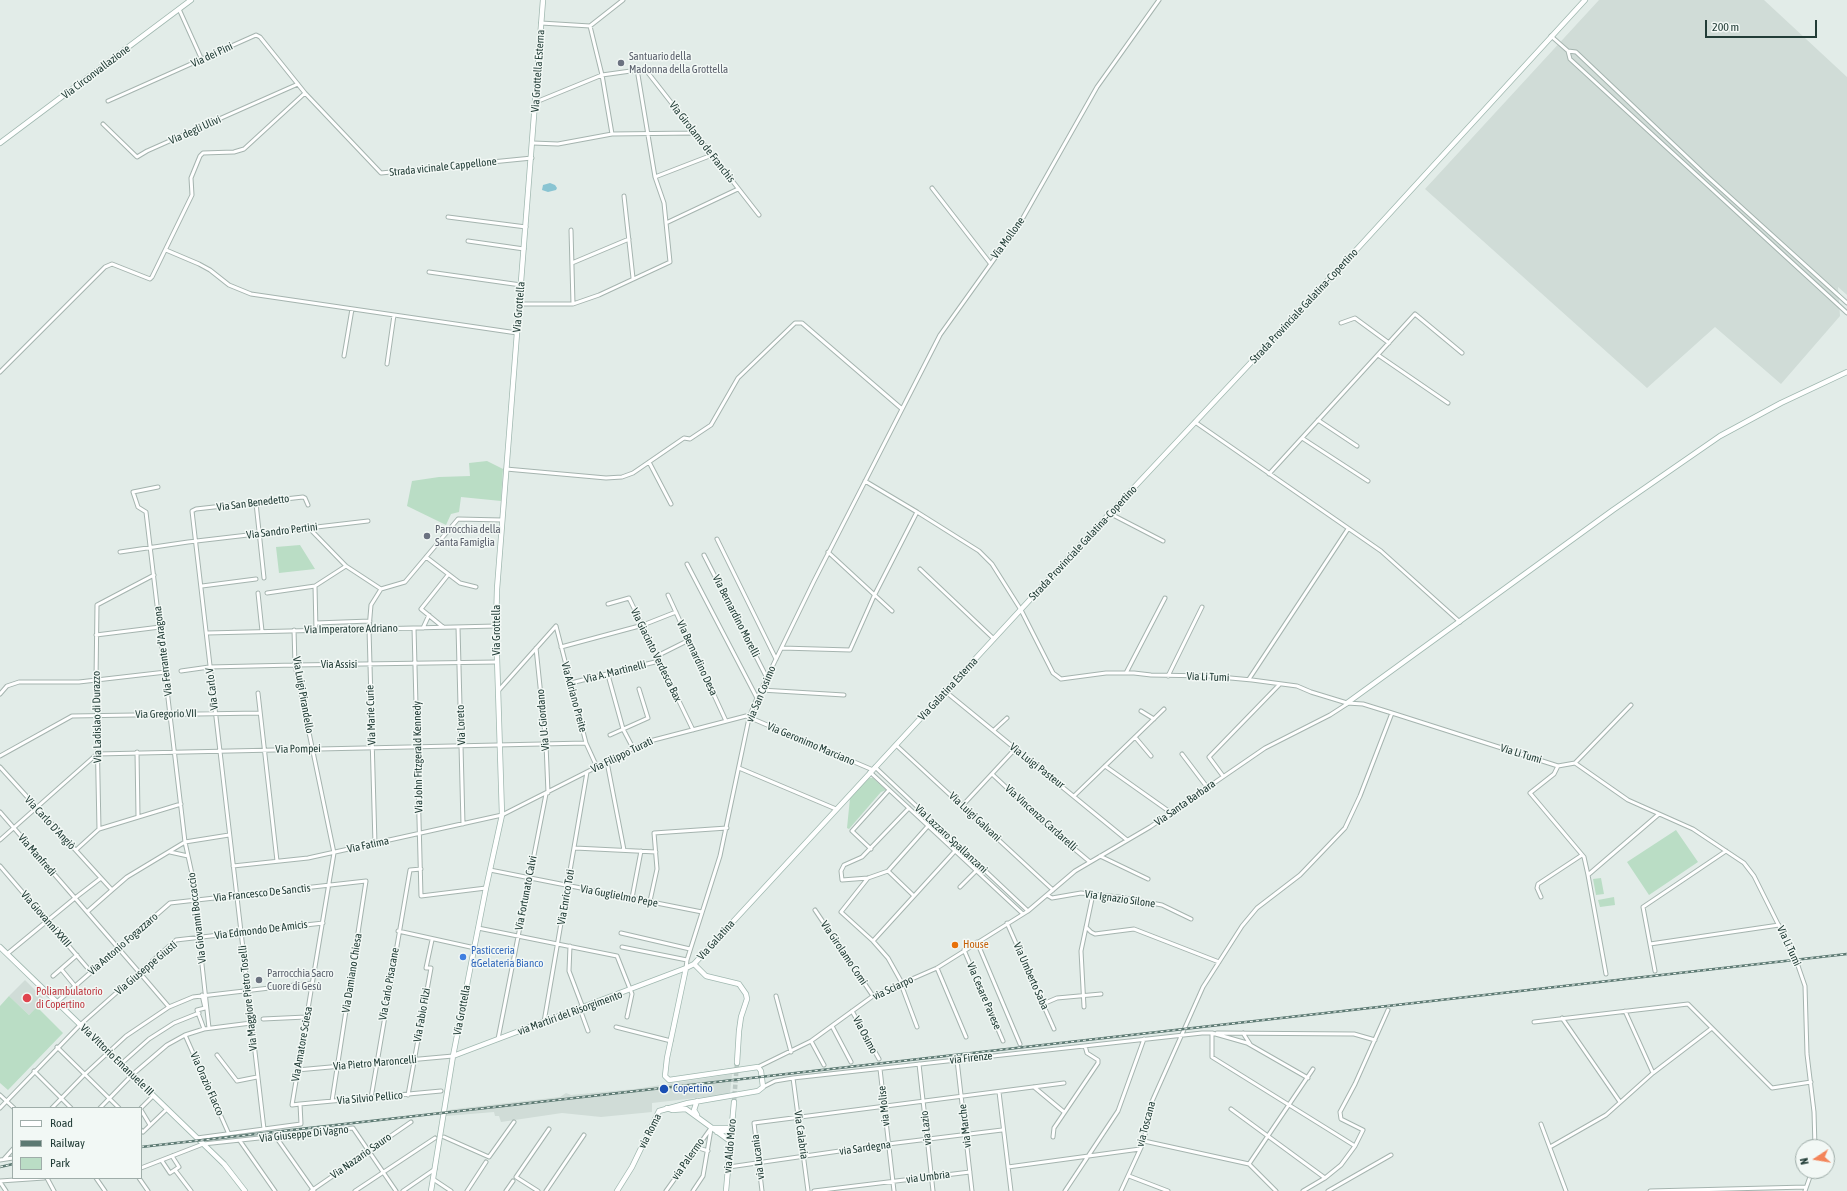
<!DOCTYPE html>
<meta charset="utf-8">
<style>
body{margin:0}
#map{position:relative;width:1847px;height:1191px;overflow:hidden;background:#e2ece8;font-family:"Asap Condensed",sans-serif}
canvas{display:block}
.legend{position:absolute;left:12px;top:1107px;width:130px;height:72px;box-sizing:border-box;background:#f2f8f5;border:1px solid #9fada9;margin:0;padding:5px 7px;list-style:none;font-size:12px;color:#223d37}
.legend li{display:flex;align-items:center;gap:8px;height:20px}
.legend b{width:20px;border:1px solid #9fada9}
.north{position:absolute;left:1795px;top:1139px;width:40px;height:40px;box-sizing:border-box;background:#f2f8f5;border:1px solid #9fada9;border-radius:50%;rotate:258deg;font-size:11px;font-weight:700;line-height:16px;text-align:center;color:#223d37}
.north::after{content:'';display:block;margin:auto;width:14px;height:18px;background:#f38459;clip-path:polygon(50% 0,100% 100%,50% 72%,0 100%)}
.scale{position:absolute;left:1705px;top:20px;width:112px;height:18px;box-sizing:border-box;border:2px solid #223d37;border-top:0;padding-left:5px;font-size:12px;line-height:14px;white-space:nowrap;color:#223d37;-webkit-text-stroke:3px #f2f8f5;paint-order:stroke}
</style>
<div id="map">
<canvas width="1847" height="1191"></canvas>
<ul class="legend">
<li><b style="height:5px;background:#fff"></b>Road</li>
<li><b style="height:5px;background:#5c7972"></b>Railway</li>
<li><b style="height:11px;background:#baddc5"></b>Park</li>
</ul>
<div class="north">N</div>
<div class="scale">200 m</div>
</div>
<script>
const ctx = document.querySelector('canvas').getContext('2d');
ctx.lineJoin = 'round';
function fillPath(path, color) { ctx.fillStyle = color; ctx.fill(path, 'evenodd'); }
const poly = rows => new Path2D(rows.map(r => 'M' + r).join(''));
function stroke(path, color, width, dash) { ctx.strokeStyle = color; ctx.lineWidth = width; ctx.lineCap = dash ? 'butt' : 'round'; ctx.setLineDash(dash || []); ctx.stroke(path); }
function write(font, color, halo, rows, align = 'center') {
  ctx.font = font + ' "Asap Condensed",sans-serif'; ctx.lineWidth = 3; ctx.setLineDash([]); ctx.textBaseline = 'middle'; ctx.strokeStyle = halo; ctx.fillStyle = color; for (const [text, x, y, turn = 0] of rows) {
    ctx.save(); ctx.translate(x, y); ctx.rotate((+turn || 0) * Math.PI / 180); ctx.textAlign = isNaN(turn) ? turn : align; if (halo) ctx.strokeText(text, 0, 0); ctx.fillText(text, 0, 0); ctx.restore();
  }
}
fillPath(poly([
 [1599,0,1764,0,1847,77,1847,295,1838,287,1840,316,1781,384,1715,327,1647,388,1425,189],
 [25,980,45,1000,29,1015,9,996],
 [732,1074,730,1094,652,1103,652,1112,601,1117,562,1113,501,1122,499,1116,495,1116,494,1112,446,1116,446,1114,437,1115,438,1112,455,1109,560,1097,566,1093,571,1095,635,1089]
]), '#d0dcd7');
fillPath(poly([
 [487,461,503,469,501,501,461,497,459,512,451,514,446,525,407,506,412,481,439,477,470,476,469,463],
 [300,545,315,569,279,573,276,547],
 [869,778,873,778,886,790,881,792,849,829,847,828,850,798],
 [1676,830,1698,862,1649,895,1627,862],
 [1601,878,1604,894,1596,895,1593,879],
 [1614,897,1615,905,1600,907,1598,900],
 [9,996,29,1015,37,1007,63,1033,8,1090,0,1083,0,1006]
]), '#baddc5');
fillPath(poly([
 [550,183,555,185,557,188,556,190,548,192,542,190,543,185]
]), '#89c4d2');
stroke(poly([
 [734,1102,737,1063]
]), '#bcc9c5', 4.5, [4.5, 2]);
const street = poly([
 [179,9,202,60],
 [541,23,590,26,623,0],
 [590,26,602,75,645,69,759,215],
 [1551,36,1568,51,1576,52,1708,177,1847,303],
 [1568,51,1570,59,1847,313],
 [108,101,256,35,260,37,305,93,381,173,532,158],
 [536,102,602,75,612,134],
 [103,124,137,157,147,151,298,84],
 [533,143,558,144,612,134,694,133],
 [655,177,712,155],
 [932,188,990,263],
 [624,196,633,278],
 [448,217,526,227],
 [666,223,738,189],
 [571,230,573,304],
 [468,241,524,249],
 [166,250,199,264,210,270,229,285,251,294,517,333],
 [572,263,629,239],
 [429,272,521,285],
 [519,304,573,304,599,295,670,262,664,203,655,177,637,69],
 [1341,323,1355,318,1389,343],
 [1378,355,1448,403],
 [344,356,352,309],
 [387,364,394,315],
 [0,372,105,267,112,264,150,279,152,277,192,195,191,178,200,156,203,153,234,152,244,149,305,93],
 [1318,420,1357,446],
 [1195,422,1381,551,1460,622],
 [1302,438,1368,481],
 [649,462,671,504],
 [506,469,606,478,622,477,633,473,684,438,690,439,711,425,738,378,795,323,802,323,902,409],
 [1269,474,1415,314,1462,353],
 [865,481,917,512],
 [158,487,133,492,138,507,146,512,185,842,192,874,209,1028],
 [256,503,264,578],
 [1109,513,1163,541],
 [309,528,346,566,381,589,405,582,458,519,502,520],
 [717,539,776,659],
 [120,552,188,542,368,521],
 [828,552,892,611],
 [704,555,767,678],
 [426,557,460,583,476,587],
 [687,564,757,698],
 [920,569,994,639],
 [202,586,256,579],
 [315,586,316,630],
 [258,593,262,631],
 [267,593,315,586,346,566],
 [668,595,726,721],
 [608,604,629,598,693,730],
 [316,623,370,621],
 [556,626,586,743,597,767],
 [443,627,421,609,448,575],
 [458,627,463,824],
 [414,628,421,896,486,888],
 [423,628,429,615],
 [207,633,496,626],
 [96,635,160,627],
 [561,647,643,625,676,612],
 [536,648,546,744,548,793],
 [782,648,850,650,874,596,917,512,979,551,992,564,1021,610,1053,673,1061,679,1106,673,1134,673,1151,675,1209,676,1252,680,1297,686,1311,692,1347,703,1363,704,1392,713,1558,766,1575,763,1628,800,1693,829,1744,863,1754,876,1796,960,1805,986,1807,1054,1814,1112,1815,1147],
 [657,656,689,640],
 [181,671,209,667,295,665,497,662],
 [1126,673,1165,598],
 [608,675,623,729,633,748],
 [1168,676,1202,607],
 [1249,679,1348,529],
 [571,683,659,661],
 [499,690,556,626],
 [761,690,844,695],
 [946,692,1127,840],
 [258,693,277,861],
 [0,694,7,686,19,682,79,682,166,672],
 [1141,711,1154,719],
 [994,730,1007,718],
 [610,735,648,718,639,689],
 [1135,737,1151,756],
 [896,745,1053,890],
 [137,752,138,816],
 [1182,754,1207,787],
 [0,756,72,716,260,713],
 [607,762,624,850],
 [1575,763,1631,705],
 [1105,766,1170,812],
 [1558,766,1554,774,1530,793,1584,857,1588,875],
 [0,767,101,878],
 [875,767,1028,911],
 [739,768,836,809],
 [870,772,1023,914],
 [992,774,1053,831,1090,862],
 [1223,776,1209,757,1279,685],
 [1074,796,1164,709],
 [963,805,1015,749],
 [909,808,862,857,844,865,841,871,842,880,868,878,888,871,928,826],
 [0,812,75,898,7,954],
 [99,829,96,680,97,605,154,575],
 [0,840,97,754,586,743],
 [375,844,369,629,371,605,381,589],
 [575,848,656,852],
 [871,849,852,831,889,790],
 [76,850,99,829,181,804],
 [170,852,188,856],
 [1100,856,1148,879],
 [0,866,91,972],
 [233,866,308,858,502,815,646,742,746,716,873,770],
 [490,870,702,912],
 [888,871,914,896],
 [868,878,841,912,873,941,888,958,902,983],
 [960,887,976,871],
 [112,890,127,877,185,842,229,835],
 [1047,895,1052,898,1081,893,1119,897,1162,905,1191,919],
 [1541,897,1537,888,1538,884,1582,855],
 [632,898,641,851],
 [650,901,657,869,654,833,727,828],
 [815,910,873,996],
 [87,912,112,890,101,878,75,898,87,912,139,972,169,1007],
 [1007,923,1054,1029],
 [1086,927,1091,932,1095,934,1134,929,1219,962],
 [478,928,617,956,632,994,627,1017],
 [398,931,475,948],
 [621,933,690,949],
 [873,941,955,851],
 [977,942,1020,1044],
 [1650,944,1779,925],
 [570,946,569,971,583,1008],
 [622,947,687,960],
 [964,950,1003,1041],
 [686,968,687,960,720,856,749,718,757,698,814,581,940,335,1020,223,1097,87,1159,0],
 [937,968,966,1037],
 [61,969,75,986],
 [1655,971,1643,907,1726,851],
 [1606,974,1588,875,1659,814],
 [53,976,77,955],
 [901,984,917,1027],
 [202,995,205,1008,197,1010,204,1029],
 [776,996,791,1052],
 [57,1002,170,903,366,881,332,1101],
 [1043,1004,1057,998,1101,994],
 [1084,1007,1081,951,1093,894],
 [580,1009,588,1031],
 [852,1011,879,1059],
 [1625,1011,1653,1073],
 [1562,1018,1620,1102],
 [263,1019,306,1017],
 [544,1022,587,772],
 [1534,1022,1688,1004,1712,1028],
 [832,1026,851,1062],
 [616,1027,671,1041],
 [1212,1033,1212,1057,1355,1146],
 [1217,1033,1354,1034,1375,1040],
 [1243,1033,1250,1044],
 [185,1035,228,1132],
 [498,1039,546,794],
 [811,1041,824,1065],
 [57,1047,119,1108],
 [217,1055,237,1081,257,1077],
 [957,1060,972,1191],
 [121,1064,149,1039,174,1023,199,1013],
 [919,1064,933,1191],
 [758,1067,811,1041,873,996,937,968,1028,911,1075,871,1150,827,1265,748,1330,715,1347,704],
 [880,1069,894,1191],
 [297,1070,453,1056],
 [34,1071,71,1108],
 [793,1078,808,1191],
 [763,1087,775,1081,793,1078,1202,1033,1212,1033,1247,1043,1308,1078],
 [1034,1087,1064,1112],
 [999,1092,1011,1191],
 [0,1095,14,1108],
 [408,1095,431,968,426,968,432,940],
 [371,1098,410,870,421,869],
 [300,1104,441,1091],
 [0,1108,80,1025,176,940,323,923],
 [52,1108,84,1075,126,1036,169,1007,193,997,312,983],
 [100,1108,132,1075,167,1045,185,1035,204,1029,251,1023],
 [141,1108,153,1096],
 [1231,1109,1325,1178],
 [141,1110,150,1125],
 [1541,1124,1566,1191],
 [264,1129,192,511,196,509,303,497,305,498,308,505],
 [141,1130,143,1132,167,1109],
 [276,1137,314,1191],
 [444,1137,489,1157,514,1122],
 [1053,1137,1054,1128,1098,1063,1098,1060,1087,1053,1085,1046],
 [197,1138,301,1124,300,1104,292,1105,334,853,295,665,294,630],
 [240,1141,275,1191],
 [1144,1141,1249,1164,1276,1191],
 [696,1147,708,1151],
 [1550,1147,1606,1115,1653,1073,1712,1028,1772,1088,1811,1082],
 [4,1159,13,1149],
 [0,1160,13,1158],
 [162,1161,170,1173,179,1167,172,1156],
 [1249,1164,1313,1069],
 [729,1167,888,1144,1002,1130],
 [1008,1167,1140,1149],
 [141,1168,203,1144,353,1128,396,1191],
 [175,1170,191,1191],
 [1129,1176,1168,1191],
 [47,1178,54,1191],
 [96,1178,105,1191],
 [139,1178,148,1191],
 [433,1179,451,1191],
 [0,1181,44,1178],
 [0,1182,6,1191],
 [311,1191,411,1122],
 [355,1191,435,1138],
 [403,1191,435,1169],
 [467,1191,486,1162],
 [506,1191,513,1181],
 [538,1191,516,1177,549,1129],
 [546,1191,584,1135],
 [666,1191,711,1128],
 [693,1191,703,1176,711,1129],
 [762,1191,754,1123,1064,1083],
 [814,1191,970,1172],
 [1065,1191,1118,1111,1144,1039],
 [1121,1191,1144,1141,1150,1106,1203,987,1242,926,1257,908,1300,875,1345,828,1360,796,1392,713],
 [1303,1191,1325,1178,1341,1165,1355,1146,1363,1130,1341,1119,1340,1112,1355,1084,1388,1010],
 [1328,1191,1391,1155],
 [1650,1191,1806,1187],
 [1805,1191,1812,1171]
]);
const secondary = poly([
 [0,143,191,0],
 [1347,703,1613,510,1720,436,1781,403,1847,372],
 [0,947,224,1164,245,1191],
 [694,964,706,976,739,984,746,994,747,999,741,1017,739,1031,737,1063],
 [453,1056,686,968],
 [667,1108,672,1110,686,1109,730,1141],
 [697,1115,694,1110,697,1101],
 [711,1128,727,1128,731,1130],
 [717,1132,731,1130],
 [431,1191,453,1056,486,888,502,815,496,626,497,589,543,0],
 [617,1191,632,1167,659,1111,688,1103,758,1091,763,1087,761,1071,758,1067,669,1080,665,1076,667,1058,686,968,694,964,1084,541,1358,248,1585,0],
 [726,1191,734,1102]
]);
stroke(street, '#a5b4af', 5);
stroke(secondary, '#a0b8b0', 6);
stroke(street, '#fff', 3);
stroke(secondary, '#fff', 4.5);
const rail = poly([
 [141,1147,1847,954],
 [0,1167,13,1164]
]);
stroke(rail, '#5c7972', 2.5);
stroke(rail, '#f2f8f5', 1, [3]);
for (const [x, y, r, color] of [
 [621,63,4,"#6b7280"],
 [427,536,4,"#6b7280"],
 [955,945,4,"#e8710a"],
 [463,957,4,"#3f7fe0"],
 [259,980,4,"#6b7280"],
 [27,998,5,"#e0444e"],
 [664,1089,5,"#1a4fb4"]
]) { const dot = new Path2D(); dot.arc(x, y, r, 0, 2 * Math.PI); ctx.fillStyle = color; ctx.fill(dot); stroke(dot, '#f2f8f5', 1.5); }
write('11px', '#223d37', '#f2f8f5', [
 ["Via dei Pini",212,55,-25],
 ["Via Grottella Esterna",538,71,-86],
 ["Via Circonvallazione",96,72,-37],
 ["Via degli Ulivi",195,130,-24],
 ["Via Girolamo de Franchis",702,142,52],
 ["Strada vicinale Cappellone",443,167,-6],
 ["Via Mollone",1008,238,-54],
 ["Strada Provinciale Galatina-Copertino",1304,306,-47],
 ["Via Grottella",519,307,-85],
 ["Via San Benedetto",253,503,-7],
 ["Via Sandro Pertini",282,531,-7],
 ["Strada Provinciale Galatina-Copertino",1083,543,-47],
 ["Via Bernardino Morelli",736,616,63],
 ["Via Imperatore Adriano",351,629,-1],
 ["Via Grottella",497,630,-90],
 ["Via Ferrante d'Aragona",163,651,-97],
 ["Via Giacinto Verdesca Bax",656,655,64],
 ["Via Bernardino Desa",697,658,65],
 ["Via Assisi",339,665],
 ["Via A. Martinelli",615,672,-14],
 ["Via Li Tumi",1208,677,2],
 ["Via Carlo V",212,689,-97],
 ["Via Galatina Esterna",948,689,-47],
 ["via San Cosimo",761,694,-67],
 ["Via Luigi Pirandello",303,695,80],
 ["Via Adriano Preite",574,697,75],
 ["Via Gregorio VII",166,714,-1],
 ["Via Marie Curie",371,715,-92],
 ["Via Ladislao di Durazzo",97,717,-91],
 ["Via U. Giordano",543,720,-95],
 ["Via Loreto",461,725,-92],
 ["Via Geronimo Marciano",811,744,23],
 ["Via Pompei",298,749,-1],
 ["Via Li Tumi",1521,754,17],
 ["Via Filippo Turati",622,755,-26],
 ["Via John Fitzgerald Kennedy",418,757,-91],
 ["Via Luigi Pasteur",1037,766,38],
 ["Via Santa Barbara",1185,803,-35],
 ["Via Luigi Galvani",975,817,43],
 ["Via Vincenzo Cardarelli",1041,818,42],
 ["Via Carlo D'Angiò",50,823,47],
 ["Via Lazzaro Spallanzani",951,839,43],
 ["Via Fatima",368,845,-12],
 ["Via Manfredi",37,855,49],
 ["Via Francesco De Sanctis",262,893,-6],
 ["Via Fortunato Calvi",526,893,-79],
 ["Via Guglielmo Pepe",619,896,11],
 ["Via Enrico Toti",566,897,-80],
 ["Via Ignazio Silone",1120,899,8],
 ["Via Giovanni Boccaccio",197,918,-97],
 ["Via Giovanni XXIII",46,919,49],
 ["Via Edmondo De Amicis",261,930,-7],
 ["Via Galatina",716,940,-48],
 ["Via Antonio Fogazzaro",123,944,-41],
 ["Via Li Tumi",1789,946,65],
 ["Via Girolamo Comi",844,953,56],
 ["Via Giuseppe Giusti",146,968,-40],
 ["Via Damiano Chiesa",352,973,-81],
 ["Via Umberto Saba",1031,976,66],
 ["Via Carlo Pisacane",389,984,-80],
 ["via Sciarpo",893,988,-25],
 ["Via Cesare Pavese",984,996,67],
 ["Via Maggiore Pietro Toselli",248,998,-96],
 ["Via Grottella",462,1010,-79],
 ["via Martiri del Risorgimento",570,1013,-20],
 ["Via Fabio Filzi",422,1015,-80],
 ["Via Osimo",865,1035,62],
 ["Via Amatore Sciesa",302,1044,-80],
 ["via Firenze",971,1058,-6],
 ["Via Vittorio Emanuele III",117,1060,44],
 ["Via Pietro Maroncelli",375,1063,-5],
 ["Via Orazio Flacco",207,1084,66],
 ["Via Silvio Pellico",370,1098,-5],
 ["via Molise",884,1106,-96],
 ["via Toscana",1146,1124,-75],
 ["via Marche",965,1126,-97],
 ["via Lazio",926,1128,-96],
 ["via Roma",650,1131,-63],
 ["Via Giuseppe Di Vagno",304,1134,-6],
 ["Via Calabria",801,1135,82],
 ["via Aldo Moro",730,1146,-85],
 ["via Sardegna",865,1148,-8],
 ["Via Nazario Sauro",361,1156,-35],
 ["via Lucania",758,1157,-97],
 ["via Palermo",688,1159,-55],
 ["via Umbria",928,1177,-7]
]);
write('11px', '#5b616d', '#f2f8f5', [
 ["Santuario della",629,57],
 ["Madonna della Grottella",629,70],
 ["Parrocchia della",435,530],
 ["Santa Famiglia",435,543],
 ["Parrocchia Sacro",267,974],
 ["Cuore di Gesù",267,987]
], 'left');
write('11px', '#c56008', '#f2f8f5', [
 ["House",963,945]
], 'left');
write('11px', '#366cbe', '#f2f8f5', [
 ["Pasticceria",471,951],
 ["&Gelateria Bianco",471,964]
], 'left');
write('11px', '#be3a42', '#f2f8f5', [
 ["Poliambulatorio",36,992],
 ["di Copertino",36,1005]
], 'left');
write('11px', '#164399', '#f2f8f5', [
 ["Copertino",673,1089]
], 'left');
</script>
